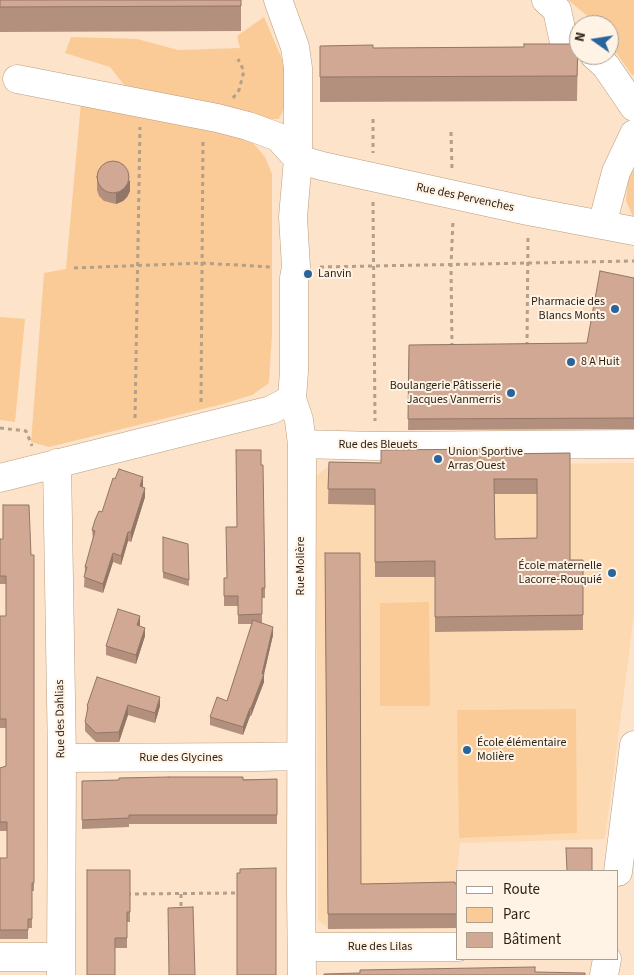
<!DOCTYPE html>
<meta charset="utf-8">
<style>
body{margin:0}
#map{position:relative;width:634px;height:975px;overflow:hidden;background:#fce3c9;font-family:"Source Sans 3",sans-serif}
canvas{display:block}
.legend{position:absolute;left:456px;top:870px;width:162px;height:90px;box-sizing:border-box;background:#fff3e5;border:1px solid #aa9e91;margin:0;padding:6px 9px;list-style:none;font-size:15px;color:#2a1f13}
.legend li{display:flex;align-items:center;gap:10px;height:25px}
.legend b{width:25px;border:1px solid #aa9e91}
.north{position:absolute;left:569px;top:15px;width:50px;height:50px;box-sizing:border-box;background:#fff3e5;border:1px solid #aa9e91;border-radius:50%;rotate:283deg;font-size:14px;font-weight:700;line-height:20px;text-align:center;color:#2a1f13}
.north::after{content:'';display:block;margin:auto;width:18px;height:22px;background:#29659d;clip-path:polygon(50% 0,100% 100%,50% 72%,0 100%)}
</style>
<div id="map">
<canvas width="634" height="975"></canvas>
<ul class="legend">
<li><b style="height:6px;background:#fff"></b>Route</li>
<li><b style="height:14px;background:#facb97"></b>Parc</li>
<li><b style="height:14px;background:#d0a893"></b>Bâtiment</li>
</ul>
<div class="north">N</div>
</div>
<script>
const ctx = document.querySelector('canvas').getContext('2d');
ctx.lineJoin = 'round';
function fillPath(path, color) { ctx.fillStyle = color; ctx.fill(path, 'evenodd'); }
const poly = rows => new Path2D(rows.map(r => 'M' + r).join(''));
function stroke(path, color, width, dash) { ctx.strokeStyle = color; ctx.lineWidth = width; ctx.lineCap = dash ? 'butt' : 'round'; ctx.setLineDash(dash || []); ctx.stroke(path); }
function write(font, color, halo, rows, align = 'center') {
  ctx.font = font + ' "Source Sans 3",sans-serif'; ctx.lineWidth = 4; ctx.setLineDash([]); ctx.textBaseline = 'middle'; ctx.strokeStyle = halo; ctx.fillStyle = color; for (const [text, x, y, turn = 0] of rows) {
    ctx.save(); ctx.translate(x, y); ctx.rotate((+turn || 0) * Math.PI / 180); ctx.textAlign = isNaN(turn) ? turn : align; if (halo) ctx.strokeText(text, 0, 0); ctx.fillText(text, 0, 0); ctx.restore();
  }
}
fillPath(poly([
 [634,463,634,615,605,839,460,843,455,897,455,928,328,929,318,920,316,476,329,466]
]), '#fdd9b2');
fillPath(poly([
 [568,0,634,0,634,75,632,75,609,43,609,25,596,25,591,19],
 [264,17,285,66,287,102,279,119,260,119,248,126,240,138,253,143,265,157,272,174,272,333,269,383,252,395,223,404,49,447,31,442,44,273,66,269,81,103,128,90,110,67,65,53,71,37,137,39,178,50,240,48,237,36],
 [634,154,634,219,626,201,629,168],
 [0,317,25,319,15,422,0,420],
 [429,602,430,706,380,706,380,603],
 [576,709,577,833,459,838,457,710]
]), '#facb97');
const minor = poly([
 [278,0,295,47,298,68,298,159,293,217,296,267,294,278,294,371,292,399,299,420,302,444,301,892,302,975],
 [546,0,557,10,565,47],
 [594,55,606,66,634,107],
 [17,79,217,118,248,126,278,137,298,159,322,166,528,211,634,231],
 [602,225,616,172,634,134],
 [302,444,375,446,634,444],
 [57,463,62,758,61,975],
 [0,478,271,410,292,399],
 [62,758,257,757,301,756],
 [618,872,634,745],
 [302,947,458,947],
 [0,957,61,957],
 [604,975,607,959]
]);
stroke(minor, '#ba9d7e', 29);
stroke(poly([
 [233,98,239,90,244,71,238,59],
 [373,119,373,153],
 [451,132,452,169],
 [373,202,375,421],
 [320,267,634,261],
 [74,268,202,263,271,267],
 [527,346,528,236],
 [452,347,451,265,453,220],
 [201,402,203,140],
 [135,418,140,127],
 [0,428,26,431,32,446],
 [127,894,241,893],
 [181,894,181,910]
]), '#b39f8a', 3, [4, 4]);
stroke(minor, '#fff', 28);
fillPath(poly([
 [0,0,241,0,241,31,0,32],
 [578,44,577,101,320,102,320,46,373,48,524,47],
 [97,173,130,191,127,197,123,201,116,204,104,201,99,196,97,190],
 [634,278,634,429,408,430,409,345,587,343],
 [570,453,570,560,583,560,583,630,435,632,435,577,375,577,375,505,328,504,329,462,381,463,494,454],
 [494,494,537,494,537,538,495,539],
 [261,465,265,566,265,598,262,598,262,623,273,635,264,674,264,682,251,716,250,716,243,735,210,725,210,717,227,701,252,624,238,624,238,606,224,606,224,578,227,578,237,527],
 [143,486,142,487,145,497,131,542,128,541,121,565,113,562,103,593,84,587,85,567,93,539,92,530,102,512],
 [163,537,188,544,189,586,163,578],
 [0,539,31,555,34,555,34,891,32,891,32,928,28,928,28,939,0,939,0,858,7,858,7,831,0,831,0,768,6,766,6,728,0,728,0,616,6,616,6,584,0,584],
 [325,553,361,884,458,884,458,928,328,929],
 [140,625,139,626,145,636,136,664,106,655,106,646],
 [97,677,160,706,155,723,128,715,119,742,96,742,85,731,85,722,87,714,87,706],
 [277,779,277,824,129,824,129,827,82,829,82,781],
 [130,870,130,922,127,922,127,948,115,948,87,975]
]), '#b3907e');
fillPath(poly([
 [130,180,130,191,127,197,123,201,116,204,116,193],
 [143,477,143,486,140,496,140,486],
 [145,488,145,497,131,542,131,532],
 [128,532,128,541,121,565,121,556],
 [113,553,113,562,103,593,103,584],
 [140,616,140,625,137,634,137,625],
 [273,627,273,635,264,674,264,682,251,716,251,708,262,674],
 [145,628,145,636,136,664,136,655],
 [160,697,160,706,155,723,155,713],
 [128,705,128,715,119,742,119,732],
 [250,708,250,716,243,735,243,727]
]), '#927667');
const building = poly([
 [0,0,241,0,241,6,0,7,0,0],
 [524,44,578,44,577,76,320,77,320,46,373,45,373,48,524,47,524,44],
 '97 177a16 16 0 1 1 32 0a16 16 0 1 1-32 0Z',
 [600,271,634,278,634,418,408,419,409,345,587,343,600,271],
 [494,449,494,454,570,453,570,560,583,560,583,615,435,617,435,561,375,562,375,489,328,489,329,462,381,463,381,450,494,449],
 [494,479,537,479,537,538,495,539,494,479],
 [236,450,261,450,261,465,263,465,265,588,262,588,262,614,238,615,238,596,224,596,224,578,227,578,226,527,237,527,236,450],
 [119,469,143,477,140,486,145,488,131,532,128,532,121,556,113,553,103,584,84,577,87,567,85,567,95,531,92,530,95,520,99,511,102,512,113,478,115,479,119,469],
 [3,505,29,505,31,555,34,555,34,883,32,883,32,919,28,919,28,930,0,930,0,858,7,858,7,822,0,822,0,768,6,766,6,719,0,719,0,616,6,616,6,576,0,576,0,539,3,539,3,505],
 [163,537,188,544,189,580,163,572,163,537],
 [325,553,360,553,361,884,455,882,455,884,458,884,458,914,328,914,325,553],
 [118,609,140,616,137,625,145,628,136,655,106,646,118,609],
 [253,620,273,627,262,674,264,674,251,708,250,708,243,727,210,717,217,697,227,701,253,620],
 [97,677,160,697,155,713,128,705,119,732,96,733,85,722,88,707,87,706,97,677],
 [169,777,243,777,243,780,277,779,277,815,129,815,129,818,82,820,82,781,119,780,119,778,169,777],
 [566,848,592,848,592,871,567,871,566,848],
 [276,868,276,975,237,975,237,873,240,873,240,869,276,868],
 [87,870,130,870,130,912,127,912,127,938,115,938,115,975,87,975,87,870],
 [193,907,195,975,169,975,168,908,193,907],
 [535,967,535,972,585,973,585,975,324,975,324,974,360,973,360,970,535,967]
]);
fillPath(building, '#d0a893');
stroke(building, '#927667', 1);
for (const [x, y, r, color] of [
 [308,274,5,"#29659d"],
 [615,309,5,"#29659d"],
 [571,362,5,"#29659d"],
 [511,393,5,"#29659d"],
 [438,459,5,"#29659d"],
 [612,573,5,"#29659d"],
 [467,750,5,"#29659d"]
]) { const dot = new Path2D(); dot.arc(x, y, r, 0, 2 * Math.PI); ctx.fillStyle = color; ctx.fill(dot); stroke(dot, '#fff3e5', 2); }
write('12px', '#2a1f13', '#fff3e5', [
 ["Rue des Pervenches",465,198,12],
 ["Rue des Bleuets",378,445],
 ["Rue Molière",301,566,-90],
 ["Rue des Dahlias",61,719,-91],
 ["Rue des Glycines",181,758],
 ["Rue des Lilas",380,947]
]);
write('12px', '#2a1f13', '#fff3e5', [
 ["Lanvin",318,274],
 ["Pharmacie des",605,302,"right"],
 ["Blancs Monts",605,316,"right"],
 ["8 A Huit",581,362],
 ["Boulangerie Pâtisserie",501,386,"right"],
 ["Jacques Vanmerris",501,400,"right"],
 ["Union Sportive",448,452],
 ["Arras Ouest",448,466],
 ["École maternelle",602,566,"right"],
 ["Lacorre-Rouquié",602,580,"right"],
 ["École élémentaire",477,743],
 ["Molière",477,757]
], 'left');
</script>
